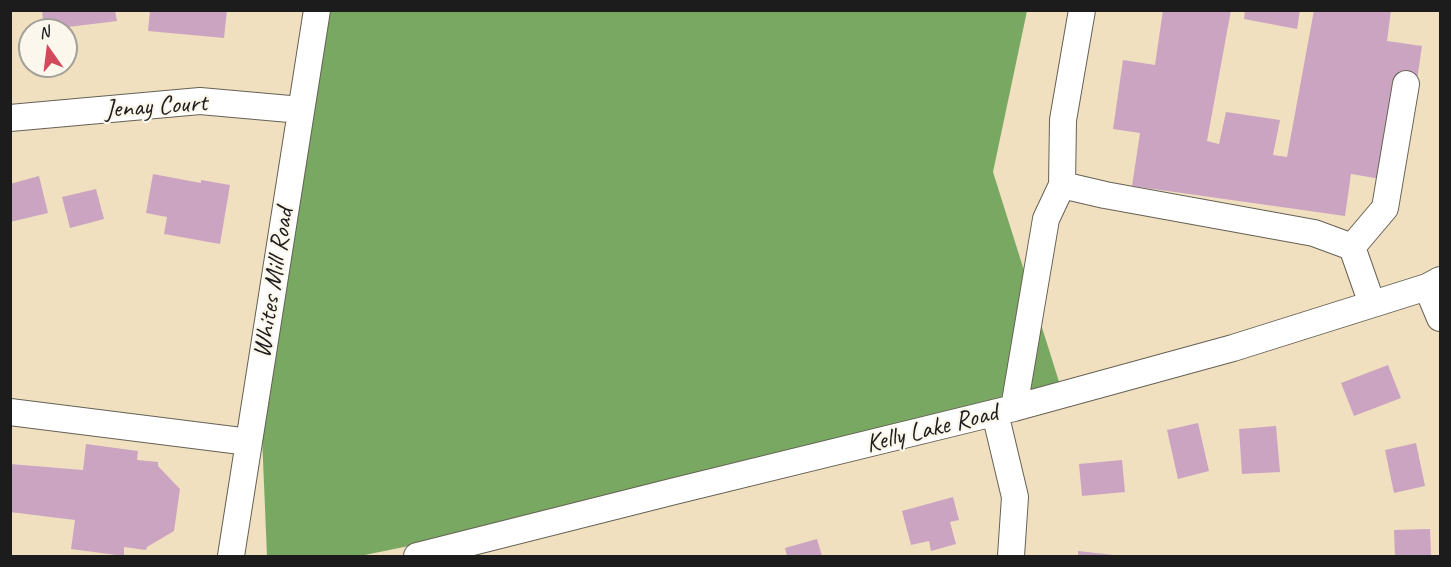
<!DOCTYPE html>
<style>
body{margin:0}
#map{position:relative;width:1451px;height:567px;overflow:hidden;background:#f0e0c0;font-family:Caveat,sans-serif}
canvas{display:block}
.frame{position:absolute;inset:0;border:12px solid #1c1c1c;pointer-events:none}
.north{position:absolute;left:18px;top:18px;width:60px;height:60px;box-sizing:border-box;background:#fbf7ec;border:2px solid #a29f99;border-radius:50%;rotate:346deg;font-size:16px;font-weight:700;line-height:24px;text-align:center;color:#1c1c1c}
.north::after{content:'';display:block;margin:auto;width:21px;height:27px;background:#d1495b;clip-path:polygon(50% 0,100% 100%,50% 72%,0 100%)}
</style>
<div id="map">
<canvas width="1451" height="567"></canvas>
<div class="frame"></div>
<div class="north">N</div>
</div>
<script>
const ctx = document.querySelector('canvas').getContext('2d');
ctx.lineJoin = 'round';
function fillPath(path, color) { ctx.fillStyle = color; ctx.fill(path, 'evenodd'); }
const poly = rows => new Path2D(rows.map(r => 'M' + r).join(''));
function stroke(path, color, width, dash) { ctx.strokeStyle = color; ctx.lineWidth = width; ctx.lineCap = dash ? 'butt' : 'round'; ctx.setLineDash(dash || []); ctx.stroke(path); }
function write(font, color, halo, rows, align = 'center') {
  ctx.font = font + ' Caveat,sans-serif'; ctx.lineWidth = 4.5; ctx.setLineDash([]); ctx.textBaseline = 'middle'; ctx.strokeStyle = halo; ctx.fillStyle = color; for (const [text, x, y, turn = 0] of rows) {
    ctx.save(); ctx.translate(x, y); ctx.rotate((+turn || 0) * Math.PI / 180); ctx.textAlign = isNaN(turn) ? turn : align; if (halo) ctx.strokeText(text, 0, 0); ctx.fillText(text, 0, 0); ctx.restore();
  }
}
fillPath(poly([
 [309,11,1027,11,993,172,1067,407,900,445,360,556,267,556,258,340]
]), '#78a862');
fillPath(poly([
 [42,10,115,10,117,21,44,30],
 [150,10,227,10,224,38,148,31],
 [1163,10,1231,10,1207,141,1219,144,1226,112,1280,120,1273,155,1287,157,1314,10,1391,10,1387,41,1422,46,1417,80,1396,77,1381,179,1351,174,1345,216,1132,186,1140,133,1113,129,1123,60,1155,65],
 [1245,10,1300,10,1297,29,1244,19],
 [153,174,201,183,201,180,230,185,220,244,164,234,167,217,146,213],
 [39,176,48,213,10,222,10,184],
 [96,189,104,219,70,228,62,197],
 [1388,365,1401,398,1354,416,1341,383],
 [1198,423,1209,471,1178,479,1167,430],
 [1276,426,1280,472,1242,474,1239,429],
 [1416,443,1425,486,1394,493,1385,450],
 [86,444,138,451,137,460,158,462,158,466,180,489,174,531,147,547,146,550,124,547,124,556,71,549,75,520,10,512,10,464,83,470],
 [1122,460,1125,492,1082,496,1079,464],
 [953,497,959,520,950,522,956,544,931,551,929,541,911,545,902,511],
 [1430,529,1431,556,1395,556,1394,530],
 [817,539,822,556,787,556,785,548],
 [1078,551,1114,555,1114,556,1078,556]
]), '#cba4c1');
const minor = poly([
 [10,118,200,101,301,110],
 [1062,185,1105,195,1314,233,1352,247,1372,304],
 [1352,247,1385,208,1406,84],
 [1427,287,1440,318],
 [1014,408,1046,219,1062,185,1063,120,1082,10],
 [10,412,249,442],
 [995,413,1015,497,1011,556],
 [231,556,317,10],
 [417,556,675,491,1014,408,1233,348,1427,287,1440,280]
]);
stroke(minor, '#666155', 28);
stroke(minor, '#fff', 26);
write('26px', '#1c1c1c', '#fbf7ec', [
 ["Jenay Court",156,107,-4],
 ["Whites Mill Road",274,283,-81],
 ["Kelly Lake Road",932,429,-14]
]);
</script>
